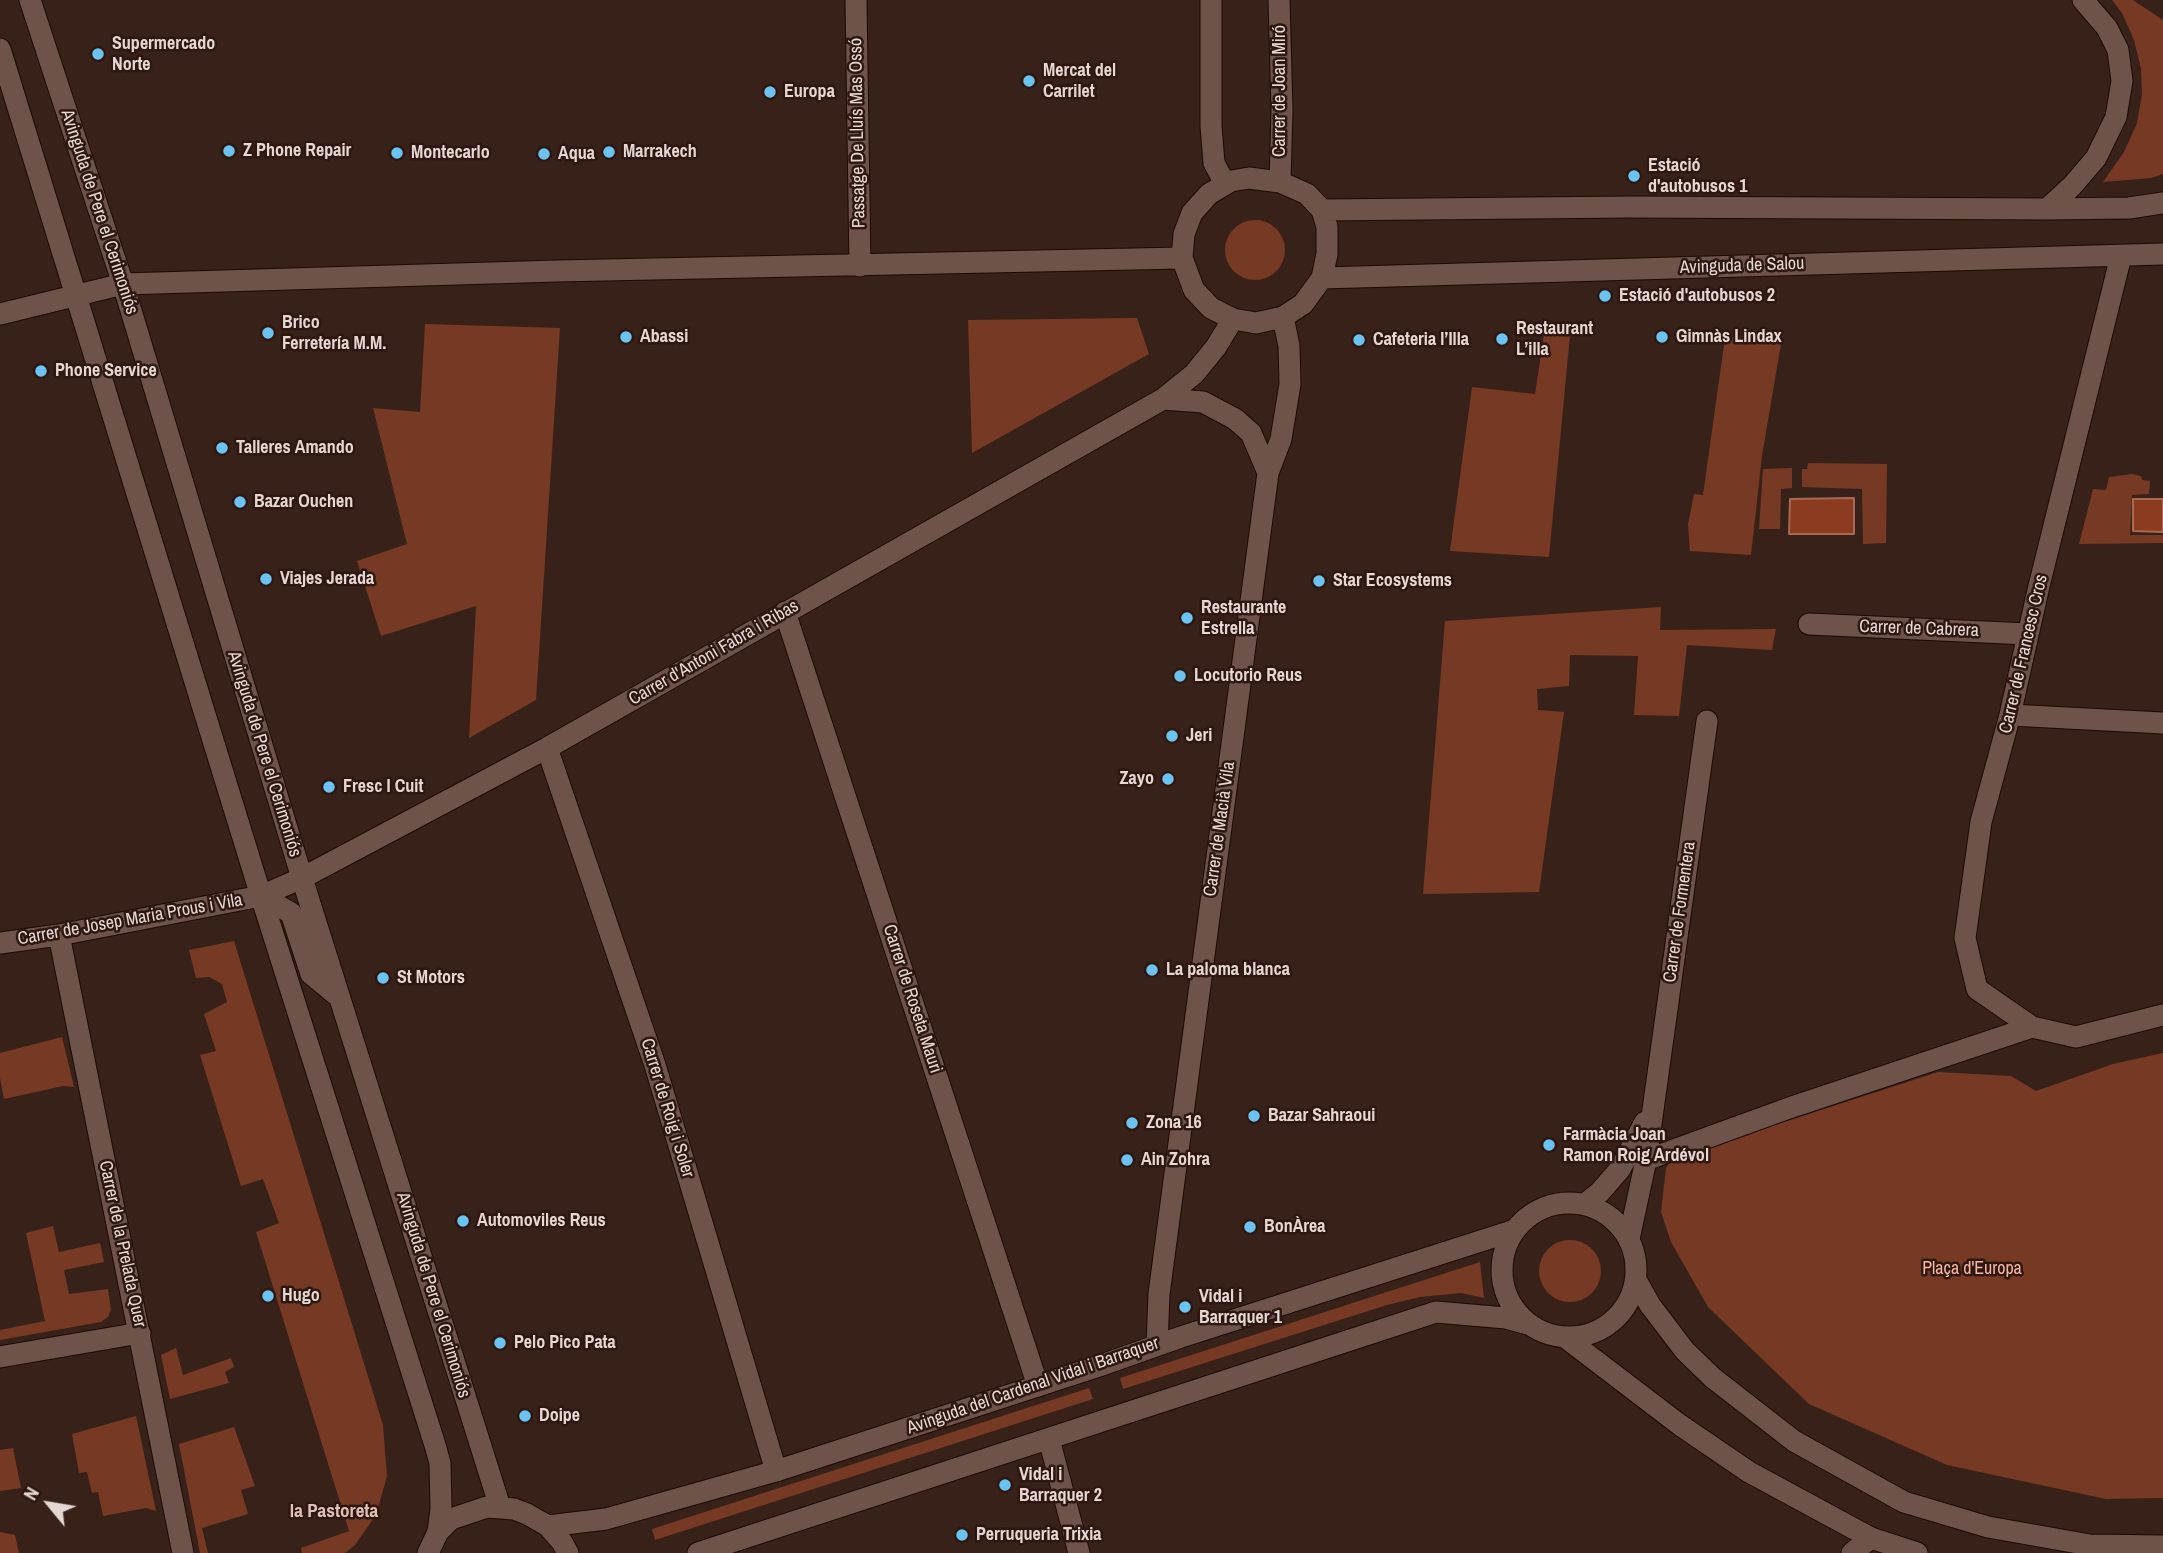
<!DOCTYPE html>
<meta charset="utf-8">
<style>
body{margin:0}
#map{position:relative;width:2163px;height:1553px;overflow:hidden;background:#382119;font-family:"Archivo Narrow",sans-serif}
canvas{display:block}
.north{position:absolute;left:14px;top:1469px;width:70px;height:70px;-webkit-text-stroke:5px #2d1710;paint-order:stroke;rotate:300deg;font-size:19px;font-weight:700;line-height:28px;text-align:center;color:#e7d7d2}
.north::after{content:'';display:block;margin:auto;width:24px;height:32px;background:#e7d7d2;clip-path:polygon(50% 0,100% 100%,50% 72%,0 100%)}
</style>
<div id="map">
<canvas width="2163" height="1553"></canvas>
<div class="north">N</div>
</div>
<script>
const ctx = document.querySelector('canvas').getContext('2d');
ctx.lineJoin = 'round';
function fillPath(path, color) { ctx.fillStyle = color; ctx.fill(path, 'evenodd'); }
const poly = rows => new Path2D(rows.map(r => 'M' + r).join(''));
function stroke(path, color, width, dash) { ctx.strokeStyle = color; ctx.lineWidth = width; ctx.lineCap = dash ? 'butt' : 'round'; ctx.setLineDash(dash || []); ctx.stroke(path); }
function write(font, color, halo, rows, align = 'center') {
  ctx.font = font + ' "Archivo Narrow",sans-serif'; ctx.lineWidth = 5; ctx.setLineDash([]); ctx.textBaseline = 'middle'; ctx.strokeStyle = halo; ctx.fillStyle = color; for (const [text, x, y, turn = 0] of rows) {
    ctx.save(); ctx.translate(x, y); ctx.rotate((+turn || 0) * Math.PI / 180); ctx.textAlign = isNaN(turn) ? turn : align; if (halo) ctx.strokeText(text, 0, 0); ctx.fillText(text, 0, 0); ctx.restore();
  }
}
fillPath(poly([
 [2112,0,2133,0,2163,20,2163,174,2151,178,2103,182,2124,152,2137,123,2142,94,2141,69,2134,40,2122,13],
 '1225 250a30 30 0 1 1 60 0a30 30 0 1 1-60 0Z',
 [1137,318,1149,354,972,453,968,320],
 [425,324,560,328,536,700,469,738,476,606,381,636,357,561,407,544,373,408,420,412],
 [1783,332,1762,456,1751,555,1690,551,1688,525,1694,494,1703,495,1725,338],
 [1544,334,1570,335,1549,557,1450,551,1472,387,1535,394],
 [1808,463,1887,464,1886,543,1863,544,1862,489,1802,487,1802,469,1807,469],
 [1792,468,1792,488,1781,489,1780,529,1759,529,1763,469],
 [2132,474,2141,476,2142,480,2150,481,2149,494,2132,495,2130,535,2163,535,2163,543,2079,544,2093,489,2106,490,2109,477],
 [1661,607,1660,630,1776,629,1772,650,1687,645,1679,716,1634,715,1638,656,1570,655,1569,686,1537,689,1538,710,1564,712,1539,892,1423,894,1445,621],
 [234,941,383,1425,387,1476,376,1515,355,1545,345,1553,302,1553,301,1548,349,1531,256,1232,279,1223,263,1179,241,1186,200,1055,216,1051,204,1014,227,1002,222,984,209,977,196,978,189,950],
 [62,1037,74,1087,63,1086,4,1099,0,1078,0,1053],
 [2163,1053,2163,1498,2106,1499,1947,1465,1809,1404,1708,1307,1671,1242,1661,1212,1666,1168,1673,1158,1938,1072,2011,1076,2036,1091,2113,1064],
 [53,1226,59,1252,100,1243,104,1262,64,1270,69,1294,108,1289,111,1310,108,1317,101,1322,0,1340,0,1330,45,1321,26,1233],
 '1539 1271a31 31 0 1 1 62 0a31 31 0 1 1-62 0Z',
 [1480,1262,1484,1298,1461,1293,1420,1297,1387,1305,1123,1389,1120,1378],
 [176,1348,183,1375,231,1358,234,1367,225,1372,229,1383,170,1399,161,1355],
 [1089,1388,1093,1399,655,1540,652,1529],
 [136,1416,156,1511,146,1508,103,1516,98,1492,92,1493,87,1472,79,1473,72,1434],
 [234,1427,255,1486,241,1490,248,1514,202,1528,208,1553,200,1553,179,1444],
 [13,1448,21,1488,0,1491,0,1450],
 [0,1532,15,1535,19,1553,0,1553]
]), '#763924');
const water = poly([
 [1854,498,1854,534,1789,534,1790,499,1854,498],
 [2133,499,2163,499,2163,532,2133,531,2133,499]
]);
fillPath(water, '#8b3b20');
stroke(water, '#a76a55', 2);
const street = poly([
 [30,0,123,284,302,878,500,1507],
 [856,0,860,266],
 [1211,0,1211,126,1214,163,1225,184],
 [1279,0,1282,110,1280,182],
 [0,49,261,896,435,1445,440,1463,441,1509,438,1532],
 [1249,178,1280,182,1307,194,1322,210,1327,227,1327,254,1322,278,1303,304,1283,317,1256,323,1233,319,1211,308,1194,290,1182,258,1184,234,1192,213,1209,194,1231,181,1249,178],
 [2047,209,2072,186,2096,158,2116,117,2122,81,2118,50,2107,28,2083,0],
 [1322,210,1629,207,2047,209,2129,208,2163,203],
 [1322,278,2163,254],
 [0,314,123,284,557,271,1182,258],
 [1163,399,1203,402,1235,419,1251,433,1268,473],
 [785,612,1038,1386],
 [1809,624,2028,634],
 [2010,715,2163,723],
 [547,748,655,1065,776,1471],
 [261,896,291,913,311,974,340,998],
 [59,935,183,1553],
 [0,943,59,935,261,896,302,878,547,748,1163,399,1194,374,1216,347,1233,319],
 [2032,1027,1977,989,1965,938,1981,822,2010,715,2039,586,2121,256],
 [1646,1160,1789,1108,2032,1027,2076,1037,2163,1015],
 [1585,1204,1600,1192,1620,1169,1645,1122],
 [1629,1239,1646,1160,1707,721],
 [1157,1345,1159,1294,1268,473,1281,439,1290,384,1289,346,1283,317],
 [0,1357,140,1333],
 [1049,1439,1079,1553],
 [1852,1553,1871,1538]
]);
const secondary = poly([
 '1502 1270a67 67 0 1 1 134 0a67 67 0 1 1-134 0Z',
 [1636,1280,1650,1305,1685,1351,1713,1378,1794,1441,1904,1502,1988,1527,2090,1545,2163,1546],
 [1566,1338,1680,1425,1749,1472,1871,1538,1917,1553],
 [548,1526,606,1519,776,1471,1099,1366,1181,1337,1515,1230],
 [428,1553,438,1532,451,1519,487,1507,514,1509,527,1514,548,1526,562,1542,568,1553],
 [698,1553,1436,1312,1506,1318,1528,1324]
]);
stroke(street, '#1e0904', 23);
stroke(secondary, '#1e0904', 23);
stroke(street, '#6e534a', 21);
stroke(secondary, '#6e534a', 21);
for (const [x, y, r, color] of [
 [98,54,7,"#6bc3f2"],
 [1029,81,7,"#6bc3f2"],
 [770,92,7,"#6bc3f2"],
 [229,151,7,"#6bc3f2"],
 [609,152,7,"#6bc3f2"],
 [397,153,7,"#6bc3f2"],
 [544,154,7,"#6bc3f2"],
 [1634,176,7,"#6bc3f2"],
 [1605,296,7,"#6bc3f2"],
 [268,333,7,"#6bc3f2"],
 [626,337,7,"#6bc3f2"],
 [1662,337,7,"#6bc3f2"],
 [1502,339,7,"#6bc3f2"],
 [1359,340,7,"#6bc3f2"],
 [41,371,7,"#6bc3f2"],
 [222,448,7,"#6bc3f2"],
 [240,502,7,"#6bc3f2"],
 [266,579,7,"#6bc3f2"],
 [1319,581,7,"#6bc3f2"],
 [1187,618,7,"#6bc3f2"],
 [1180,676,7,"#6bc3f2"],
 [1172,736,7,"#6bc3f2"],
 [1168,779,7,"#6bc3f2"],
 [329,787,7,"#6bc3f2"],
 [1152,970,7,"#6bc3f2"],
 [383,978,7,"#6bc3f2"],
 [1254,1116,7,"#6bc3f2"],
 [1132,1123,7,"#6bc3f2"],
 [1549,1145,7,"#6bc3f2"],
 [1127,1160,7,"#6bc3f2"],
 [463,1221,7,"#6bc3f2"],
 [1250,1227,7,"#6bc3f2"],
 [268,1296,7,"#6bc3f2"],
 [1185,1307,7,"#6bc3f2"],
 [500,1343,7,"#6bc3f2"],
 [525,1416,7,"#6bc3f2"],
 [1005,1485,7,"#6bc3f2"],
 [962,1535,7,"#6bc3f2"]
]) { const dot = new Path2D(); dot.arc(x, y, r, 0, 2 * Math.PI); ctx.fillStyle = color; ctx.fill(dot); stroke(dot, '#2d1710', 2.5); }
write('bold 18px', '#e7d7d2', '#2d1710', [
 ["Supermercado",112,44],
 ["Norte",112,65],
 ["Mercat del",1043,71],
 ["Carrilet",1043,92],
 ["Europa",784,92],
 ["Z Phone Repair",243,151],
 ["Marrakech",623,152],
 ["Montecarlo",411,153],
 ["Aqua",558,154],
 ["Estació",1648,166],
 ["d'autobusos 1",1648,187],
 ["Estació d'autobusos 2",1619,296],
 ["Brico",282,323],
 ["Ferretería M.M.",282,344],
 ["Restaurant",1516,329],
 ["L’illa",1516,350],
 ["Abassi",640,337],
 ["Gimnàs Lindax",1676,337],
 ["Cafeteria l’Illa",1373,340],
 ["Phone Service",55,371],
 ["Talleres Amando",236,448],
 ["Bazar Ouchen",254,502],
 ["Viajes Jerada",280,579],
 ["Star Ecosystems",1333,581],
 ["Restaurante",1201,608],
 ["Estrella",1201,629],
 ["Locutorio Reus",1194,676],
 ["Jeri",1186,736],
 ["Zayo",1154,779,"right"],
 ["Fresc I Cuit",343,787],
 ["La paloma blanca",1166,970],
 ["St Motors",397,978],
 ["Bazar Sahraoui",1268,1116],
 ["Zona 16",1146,1123],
 ["Farmàcia Joan",1563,1135],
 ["Ramon Roig Ardévol",1563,1156],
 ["Ain Zohra",1141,1160],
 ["Automoviles Reus",477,1221],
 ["BonÀrea",1264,1227],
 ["Hugo",282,1296],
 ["Vidal i",1199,1297],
 ["Barraquer 1",1199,1318],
 ["Pelo Pico Pata",514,1343],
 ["Doipe",539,1416],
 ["Vidal i",1019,1475],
 ["Barraquer 2",1019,1496],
 ["Perruqueria Trixia",976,1535]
], 'left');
write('18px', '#e7d7d2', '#2d1710', [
 ["Carrer de Joan Miró",1280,91,-90],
 ["Passatge De Lluís Mas Ossó",858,133,-91],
 ["Avinguda de Pere el Cerimoniós",99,212,72],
 ["Avinguda de Salou",1742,266,-2],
 ["Carrer de Cabrera",1919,629,2],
 ["Carrer d'Antoni Fabra i Ribas",714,653,-30],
 ["Carrer de Francesc Cros",2024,654,-77],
 ["Avinguda de Pere el Cerimoniós",264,754,73],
 ["Carrer de Macià Vila",1220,829,-82],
 ["Carrer de Formentera",1680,912,-82],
 ["Carrer de Josep Maria Prous i Vila",130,920,-10],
 ["Carrer de Roseta Mauri",912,999,72],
 ["Carrer de Roig i Soler",667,1108,73],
 ["Carrer de la Prelada Quer",122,1244,78],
 ["Avinguda de Pere el Cerimoniós",433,1295,73],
 ["Avinguda del Cardenal Vidal i Barraquer",1033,1386,-19]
]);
write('18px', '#fbb59e', '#2d1710', [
 ["Plaça d'Europa",1972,1269]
]);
write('bold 19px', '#e1c1b7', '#2d1710', [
 ["la Pastoreta",334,1512]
]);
</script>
